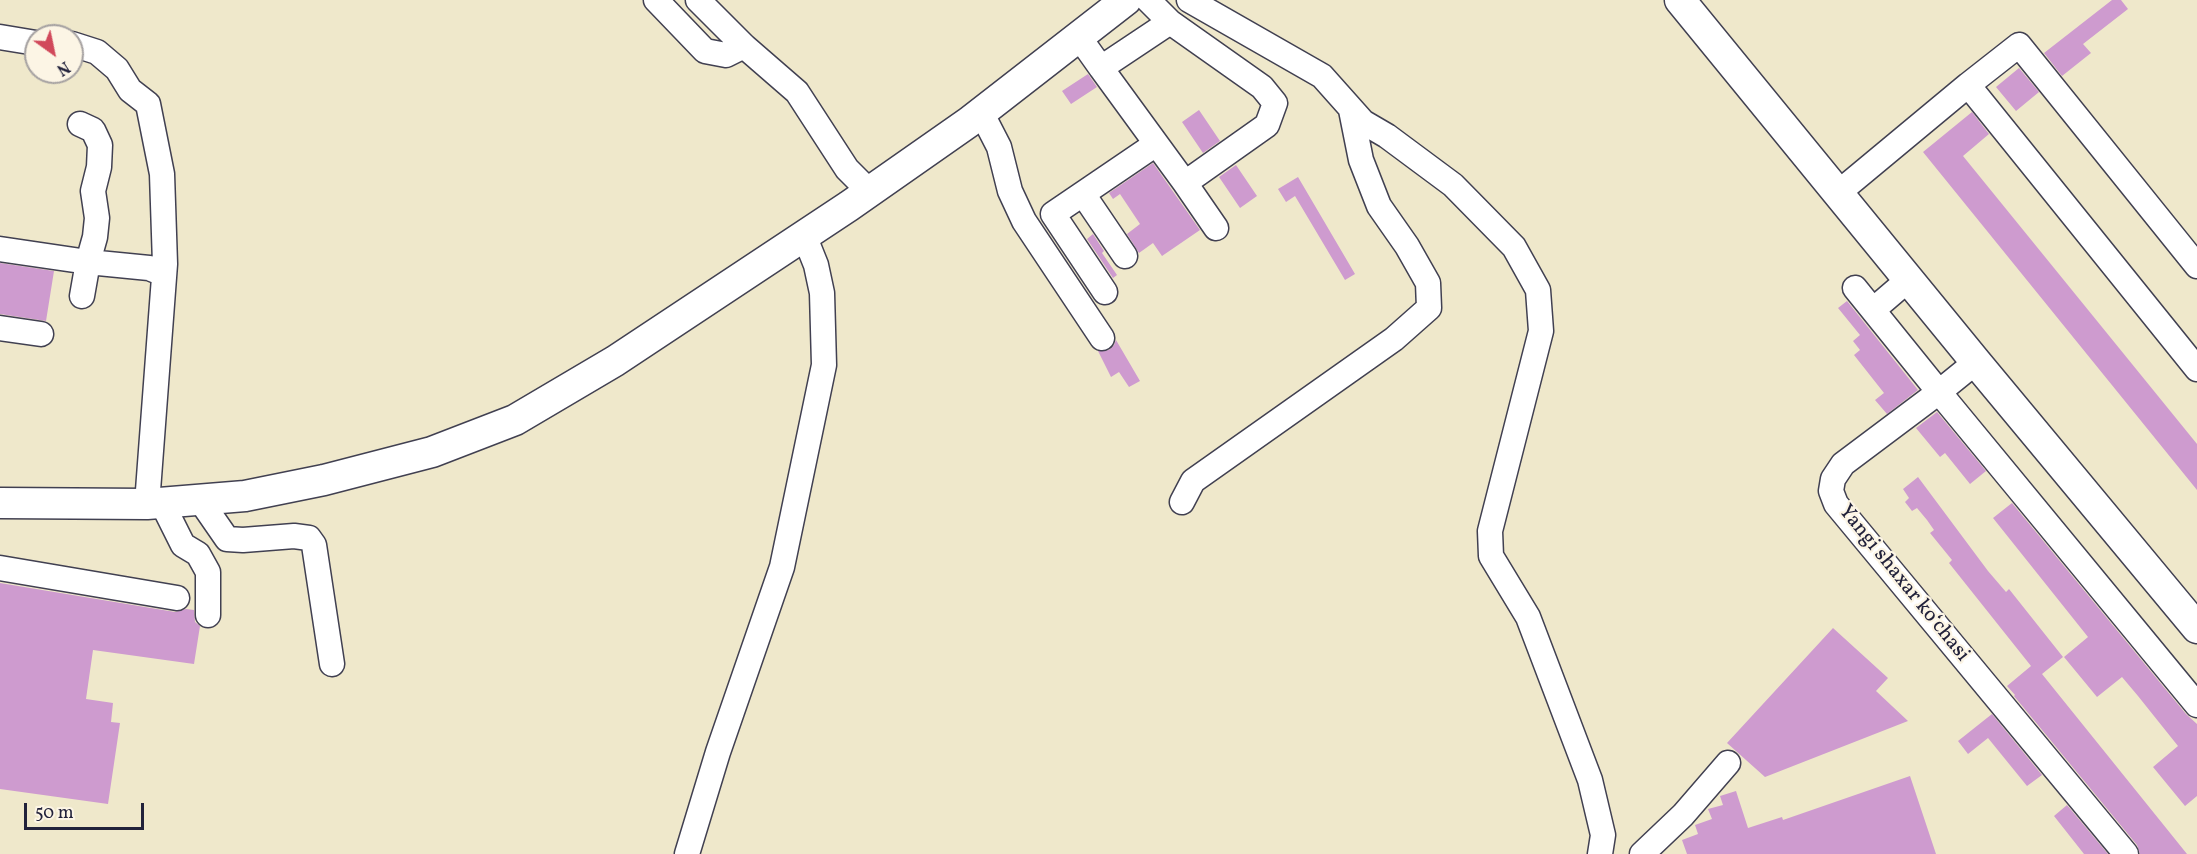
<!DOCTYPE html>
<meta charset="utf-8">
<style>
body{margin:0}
#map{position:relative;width:2197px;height:854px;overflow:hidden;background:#efe8cb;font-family:Vollkorn,serif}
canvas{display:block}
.north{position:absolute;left:24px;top:24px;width:60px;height:60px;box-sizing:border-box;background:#fcf5e5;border:2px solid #a5a1a1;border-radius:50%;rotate:147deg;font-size:16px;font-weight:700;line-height:24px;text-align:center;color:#22223b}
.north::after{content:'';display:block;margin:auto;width:21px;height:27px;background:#d1495b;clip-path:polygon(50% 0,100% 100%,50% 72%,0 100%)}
.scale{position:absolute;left:24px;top:803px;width:120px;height:27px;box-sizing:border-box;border:3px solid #22223b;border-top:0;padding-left:8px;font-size:18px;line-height:21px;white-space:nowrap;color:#22223b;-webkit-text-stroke:4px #fcf5e5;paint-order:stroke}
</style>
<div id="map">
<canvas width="2197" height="854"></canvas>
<div class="north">N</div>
<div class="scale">50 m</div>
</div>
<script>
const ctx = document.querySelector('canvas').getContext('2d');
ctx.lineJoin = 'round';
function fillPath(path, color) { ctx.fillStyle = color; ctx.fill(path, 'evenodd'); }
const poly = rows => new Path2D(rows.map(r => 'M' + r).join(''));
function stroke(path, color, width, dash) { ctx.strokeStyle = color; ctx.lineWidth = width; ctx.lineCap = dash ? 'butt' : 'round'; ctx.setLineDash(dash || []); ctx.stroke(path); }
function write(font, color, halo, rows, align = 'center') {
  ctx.font = font + ' Vollkorn,serif'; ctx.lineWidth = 4.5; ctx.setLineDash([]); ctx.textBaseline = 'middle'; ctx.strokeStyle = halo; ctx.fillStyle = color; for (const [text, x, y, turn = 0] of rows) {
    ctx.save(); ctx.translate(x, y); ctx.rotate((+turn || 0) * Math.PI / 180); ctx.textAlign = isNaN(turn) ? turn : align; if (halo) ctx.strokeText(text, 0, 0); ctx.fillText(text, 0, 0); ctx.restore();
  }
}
fillPath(poly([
 [2112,0,2121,0,2128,9,2083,44,2091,53,2062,76,2044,53],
 [2019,68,2039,92,2016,111,1996,87],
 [1088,74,1097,87,1071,104,1062,91],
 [1199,110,1220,141,1203,153,1182,122],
 [1972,112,1989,134,1963,156,2197,444,2197,490,1923,152],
 [1153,163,1200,230,1162,256,1153,243,1139,253,1127,234,1140,224,1120,194,1113,199,1109,193],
 [1236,165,1257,196,1240,208,1219,177],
 [1298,177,1355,274,1345,280,1295,196,1286,202,1278,189],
 [1093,234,1104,251,1102,253,1117,275,1113,278,1087,239],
 [0,263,54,271,46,321,0,314],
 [1847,301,1918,390,1887,414,1875,400,1884,393,1854,355,1860,350,1853,341,1860,335,1838,308],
 [1116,340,1140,381,1129,387,1119,372,1111,377,1098,351,1109,350,1114,345],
 [1937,412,1986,471,1970,484,1945,453,1940,457,1916,428],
 [1918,477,1988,571,2006,592,2009,589,2063,657,2042,674,2187,854,2140,854,2137,845,2014,696,2015,695,2007,686,2031,666,1949,563,1952,560,1930,533,1934,530,1927,520,1917,508,1912,511,1905,502,1909,498,1903,489],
 [2012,503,2186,714,2197,724,2197,796,2185,806,2153,767,2178,746,2138,696,2122,677,2097,697,2064,657,2088,637,1993,518],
 [0,583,175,612,186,609,194,610,195,622,200,626,194,664,93,650,86,699,113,703,111,722,120,723,108,804,0,789],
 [1833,628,1888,678,1876,691,1908,721,1765,777,1727,743],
 [1992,714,2042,775,2027,786,1988,738,1968,754,1958,741],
 [1910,776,1936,854,1687,854,1682,840,1698,834,1695,825,1712,819,1708,809,1723,805,1720,796,1736,791,1748,828,1782,817,1783,820],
 [2067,805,2108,854,2084,854,2054,816]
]), '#ce9bcf');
const minor = poly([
 [656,0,705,51,726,55,744,46],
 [698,0,744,46,797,92,847,169,869,191],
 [1148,0,1170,22],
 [1189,0,1322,76,1363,122,1387,136,1453,185,1514,247,1538,290,1541,331,1490,531,1491,556,1528,617,1590,780,1603,835,1600,854],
 [0,37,36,43],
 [1079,37,1101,68,1170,22,1262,87,1275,103,1267,125,1185,183,1101,68],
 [72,44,97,52,117,69,130,90,148,104,162,174,165,264,147,504],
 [1968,85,2019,45,2197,266],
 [981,112,999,147,1010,191,1024,221,1102,338],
 [80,124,93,130,100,145,99,167,93,191,97,218,95,237,88,262,149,268,164,274],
 [1185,183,1216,228],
 [1838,193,1968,85,2197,369],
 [1083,194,1125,256],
 [0,249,88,262,82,296],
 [1855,288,1939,392,1976,362],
 [1105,292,1053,214,1156,144],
 [1873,310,1908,280],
 [0,328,41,334],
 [200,500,227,539,243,540,294,536,309,538,314,545,332,664],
 [1182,502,1193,481,1394,339,1429,308,1428,283,1407,246,1379,206,1361,160,1351,110],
 [162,503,183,545,198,554,208,572,208,615],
 [0,568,177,598],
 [687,854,718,752,782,567,824,365,822,293,816,265,804,235],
 [1642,854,1683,815,1728,763],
 [2126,854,1836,504,1831,491,1833,479,1843,464,1939,392,2197,705]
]);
const major = poly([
 [1680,0,1976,362,2197,628],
 [0,503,147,504,245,496,324,480,432,452,515,420,615,361,849,206,969,122,1126,0]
]);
stroke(minor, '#414051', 27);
stroke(major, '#414051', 33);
stroke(minor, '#fff', 24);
stroke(major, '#fff', 30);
write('21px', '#22223b', '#fcf5e5', [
 ["Yangi shaxar koʻchasi",1903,584,51]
]);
</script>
